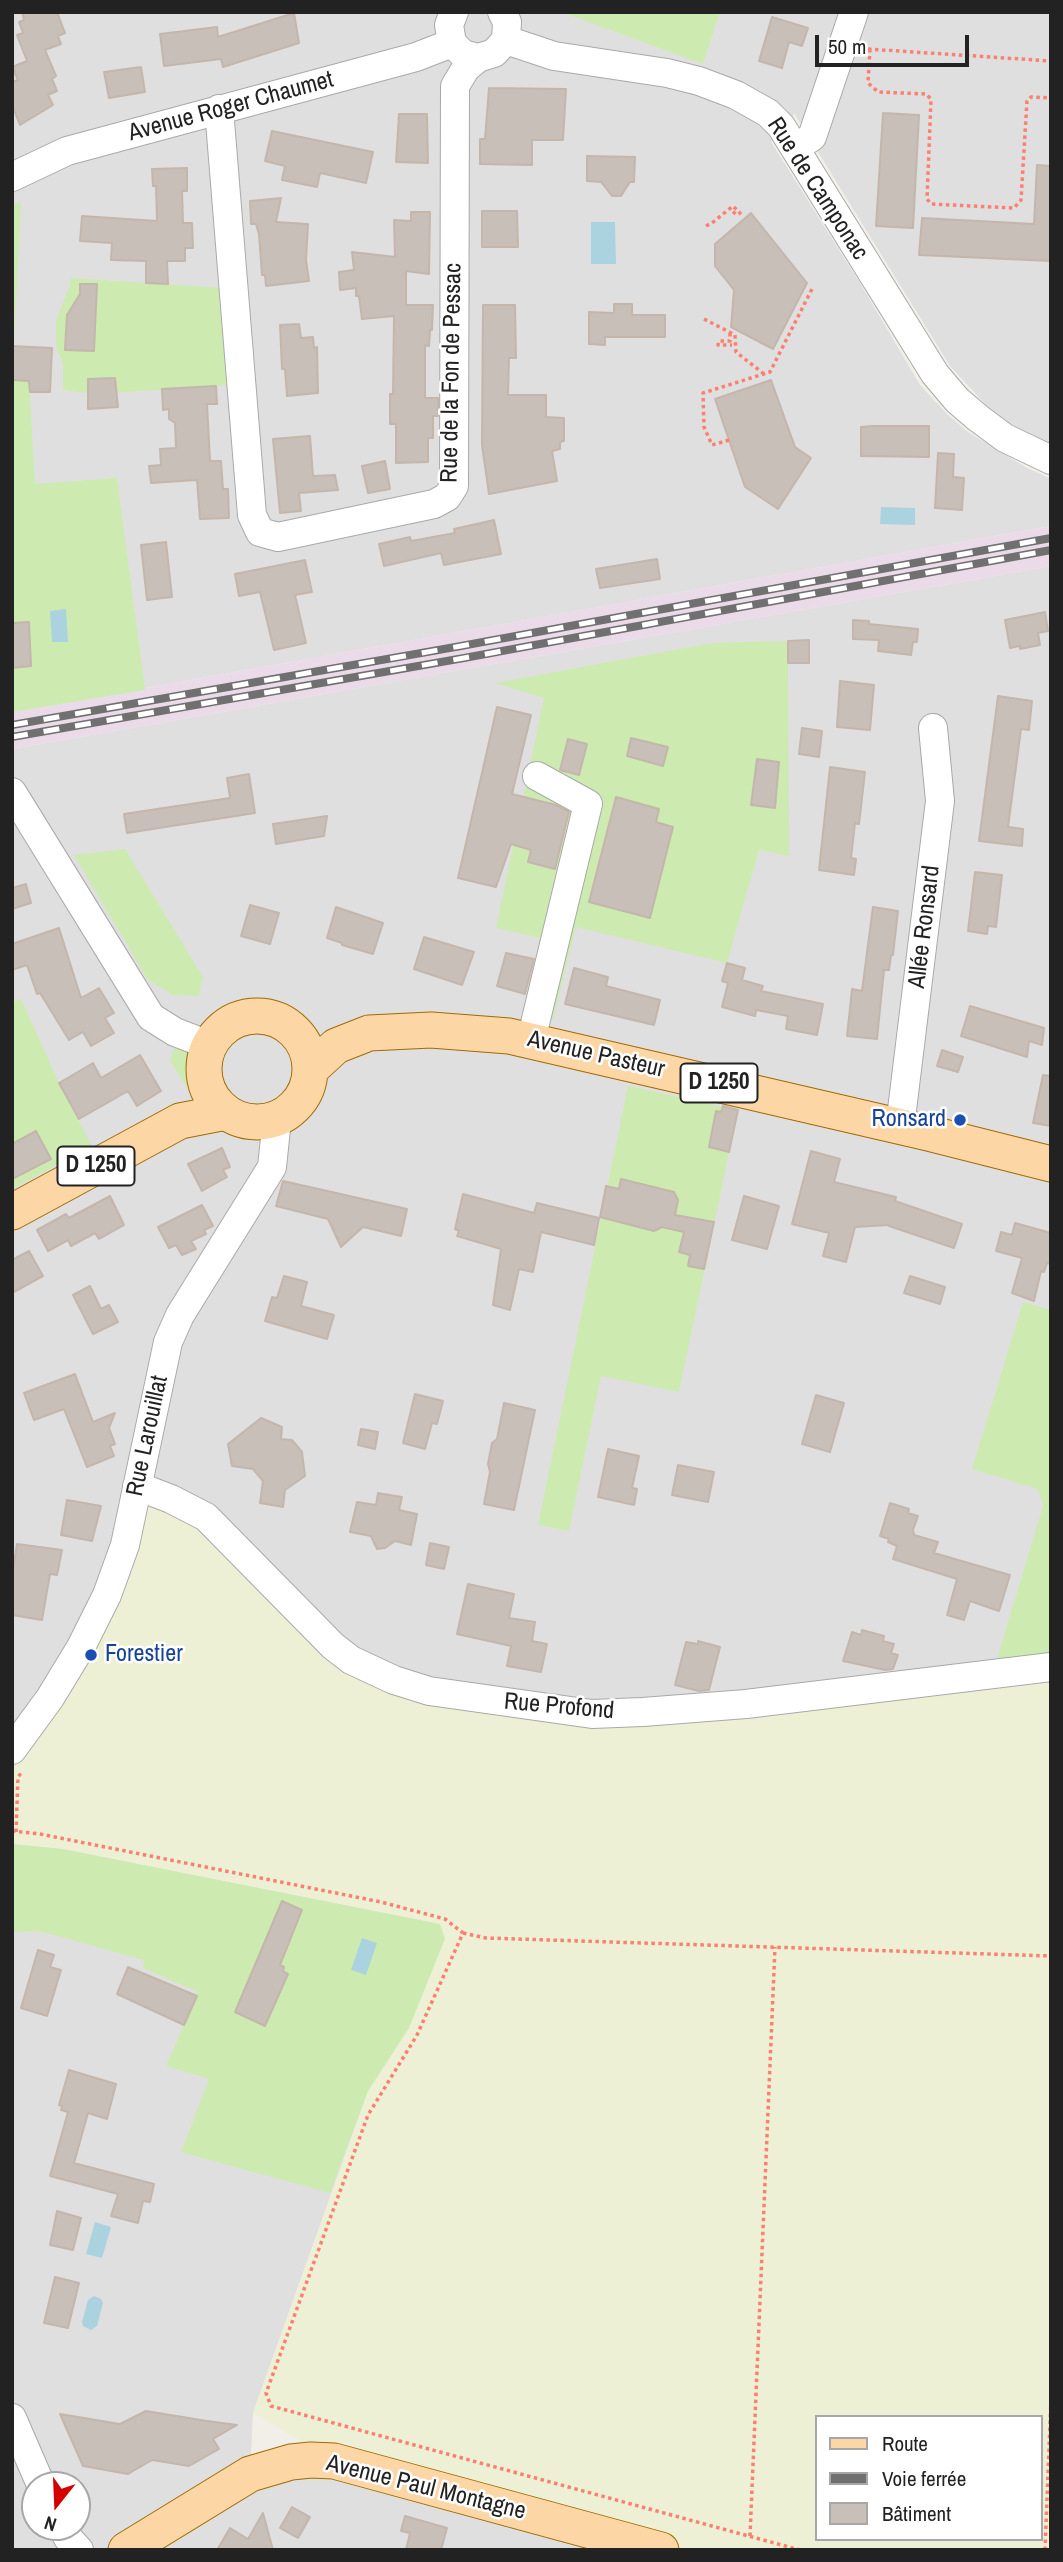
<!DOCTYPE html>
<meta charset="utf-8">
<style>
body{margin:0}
#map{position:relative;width:1063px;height:2562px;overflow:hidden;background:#f2efe9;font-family:"Archivo Narrow",sans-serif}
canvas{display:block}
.frame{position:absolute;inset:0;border:14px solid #222;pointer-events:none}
.legend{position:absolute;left:815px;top:2415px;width:228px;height:126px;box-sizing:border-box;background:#fff;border:2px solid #a7a7a7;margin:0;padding:9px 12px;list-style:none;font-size:21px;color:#222}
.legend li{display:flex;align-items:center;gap:14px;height:35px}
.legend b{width:35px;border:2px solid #a7a7a7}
.north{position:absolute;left:21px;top:2471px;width:70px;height:70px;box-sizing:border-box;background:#fff;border:2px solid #a7a7a7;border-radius:50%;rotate:198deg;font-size:19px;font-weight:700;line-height:28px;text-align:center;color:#222}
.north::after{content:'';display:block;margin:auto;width:24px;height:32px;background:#d40000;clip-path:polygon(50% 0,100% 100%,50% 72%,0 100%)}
.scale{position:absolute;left:815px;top:35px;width:154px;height:32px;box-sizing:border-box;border:4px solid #222;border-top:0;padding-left:9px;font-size:21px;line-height:24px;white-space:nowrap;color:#222;-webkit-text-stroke:5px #fff;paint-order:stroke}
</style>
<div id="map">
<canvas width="1063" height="2562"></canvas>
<div class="frame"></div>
<ul class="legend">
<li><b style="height:9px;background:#fcd6a4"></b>Route</li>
<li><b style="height:9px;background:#707070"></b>Voie ferrée</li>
<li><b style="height:19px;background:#c7bfb8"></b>Bâtiment</li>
</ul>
<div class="north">N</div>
<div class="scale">50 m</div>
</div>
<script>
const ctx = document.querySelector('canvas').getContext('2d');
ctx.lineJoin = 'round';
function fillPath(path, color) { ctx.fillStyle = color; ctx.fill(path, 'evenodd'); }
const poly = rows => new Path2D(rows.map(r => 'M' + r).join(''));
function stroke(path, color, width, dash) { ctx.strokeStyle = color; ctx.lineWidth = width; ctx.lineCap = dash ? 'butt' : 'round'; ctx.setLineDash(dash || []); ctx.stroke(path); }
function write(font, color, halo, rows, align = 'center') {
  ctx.font = font + ' "Archivo Narrow",sans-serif'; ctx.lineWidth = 5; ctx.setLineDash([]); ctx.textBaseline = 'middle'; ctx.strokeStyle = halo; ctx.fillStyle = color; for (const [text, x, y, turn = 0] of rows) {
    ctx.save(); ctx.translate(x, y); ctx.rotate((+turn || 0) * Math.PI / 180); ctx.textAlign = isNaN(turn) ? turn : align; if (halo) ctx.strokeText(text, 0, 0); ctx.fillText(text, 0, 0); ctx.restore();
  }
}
fillPath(poly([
 [12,12,1051,12,1051,445,1011,424,988,407,950,366,794,113,788,131,771,142,860,283,920,385,948,415,968,432,1027,468,1051,479,1051,526,12,712],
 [1051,566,1051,1667,643,1712,429,1691,125,1545,12,1750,12,749],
 [12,1844,63,1849,440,1924,409,2028,368,2091,253,2413,250,2474,291,2462,661,2550,12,2550],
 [35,2485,77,2485,77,2527,35,2527]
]), '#e0dfdf');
fillPath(poly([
 [1051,526,1051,566,12,749,12,712]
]), '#ebdbe8');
fillPath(poly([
 [137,1486,171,1499,351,1660,592,1714,1051,1667,1051,2550,661,2550,334,2461,253,2413,368,2091,409,2028,445,1939,440,1924,63,1849,12,1844,12,1750,82,1652],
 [816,2417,1040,2417,1040,2539,816,2539]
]), '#eef0d5');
fillPath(poly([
 [561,12,720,12,703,64],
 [21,201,13,361,28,362,35,484,117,478,145,690,12,712,12,207],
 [70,278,223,288,231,385,95,394,63,390,63,363,56,347,56,320,70,286],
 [788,641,789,856,759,850,727,963,576,927,553,1020,533,1015,550,940,496,928,544,698,495,683,712,643],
 [125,849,203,977,199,996,173,995,148,980,74,855],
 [21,999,59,1083,92,1146,12,1189,12,1002],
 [175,1044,196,1054,195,1083,191,1093,170,1061],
 [628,1086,738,1110,679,1392,601,1376,569,1531,538,1525],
 [1023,1302,1051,1310,1051,1663,994,1669,1043,1506,1038,1489,972,1469],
 [13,1844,63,1849,440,1924,445,1939,409,2028,368,2091,330,2193,181,2152,209,2079,166,2066,198,1992,143,1968,144,1960,39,1931,12,1932]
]), '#cdebb0');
fillPath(poly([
 [591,222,615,222,616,264,591,264],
 [881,507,915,508,915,525,880,524],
 [66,609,68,642,52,642,50,611],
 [362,1938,377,1943,366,1975,351,1970],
 [95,2222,111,2227,102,2258,86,2254],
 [94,2296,101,2299,103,2303,97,2326,91,2330,83,2326,82,2322,88,2300]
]), '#aad3df');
const building = poly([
 [22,12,57,12,65,33,58,36,61,44,45,50,56,76,52,79,57,91,48,95,53,105,20,125,12,105,12,82,18,80,12,67,27,61,17,35,23,33,19,22,24,20,22,12],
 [294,13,299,43,223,67,221,59,164,66,160,34,217,27,218,37,294,13],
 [772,17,808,28,802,46,789,42,782,68,759,61,772,17],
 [141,67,145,92,109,98,104,72,141,67],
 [489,88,566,89,563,140,532,140,532,165,480,164,480,139,485,139,489,88],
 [883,113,919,115,913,228,876,226,883,113],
 [399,114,427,114,428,163,396,162,399,114],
 [272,131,373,152,366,183,320,173,317,187,282,180,285,166,265,161,272,131],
 [587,156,635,157,634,182,630,182,621,196,612,196,601,182,587,181,587,156],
 [1037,165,1051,166,1051,261,919,255,922,218,1034,224,1037,165],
 [187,168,187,191,182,191,183,223,192,223,193,248,185,248,185,261,167,261,168,284,146,283,146,261,111,260,112,243,80,241,82,216,157,221,156,186,153,186,152,169,187,168],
 [281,198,276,222,308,224,306,260,309,281,266,286,265,275,262,275,259,234,256,224,251,224,250,201,281,198],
 [482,211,517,211,518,247,482,247,482,211],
 [411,212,430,212,429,274,406,271,406,305,433,305,432,330,430,330,429,346,425,345,425,398,438,398,438,416,433,416,433,438,428,438,428,462,396,463,396,424,390,424,390,394,393,394,394,316,362,319,359,296,356,296,356,288,340,290,339,272,354,270,352,252,395,257,394,220,411,221,411,212],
 [751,213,807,283,773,349,731,327,734,290,715,266,715,244,751,213],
 [80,284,97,284,94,351,65,350,67,315,80,294,80,284],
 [614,304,632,304,632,315,665,315,665,337,605,337,605,345,589,344,589,312,614,313,614,304],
 [483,305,515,305,516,358,509,358,508,395,546,395,546,417,564,418,564,441,560,442,560,449,552,451,557,481,489,494,482,445,483,305],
 [299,324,301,338,313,337,314,348,317,347,318,393,287,396,285,369,282,369,280,325,299,324],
 [12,346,52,348,50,392,30,392,29,381,12,380,12,346],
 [115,378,118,407,88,409,88,379,115,378],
 [771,380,795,447,811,458,778,509,745,487,715,399,771,380],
 [216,386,217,404,207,404,210,461,221,461,223,489,228,489,229,518,200,519,197,480,151,483,149,466,161,465,160,449,176,448,175,423,169,419,169,409,163,410,162,389,216,386],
 [873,426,929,426,929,457,861,456,861,427,873,426],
 [310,436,313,476,335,475,338,490,299,493,301,511,280,513,273,439,310,436],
 [938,453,954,454,953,477,964,478,962,510,935,508,938,453],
 [385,461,390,489,368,493,362,466,385,461],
 [494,520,501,554,444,565,441,553,384,566,379,544,410,537,411,541,455,533,454,529,494,520],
 [166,542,172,597,147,600,141,545,166,542],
 [657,559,660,579,600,588,596,569,657,559],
 [305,560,312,592,295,595,306,643,274,650,260,592,239,596,235,574,305,560],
 [1045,612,1048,631,1038,633,1040,645,1020,649,1020,646,1010,648,1005,620,1045,612],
 [853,620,869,621,869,624,918,629,917,642,913,642,911,655,878,651,879,640,853,639,853,620],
 [29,622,31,666,12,668,12,623,29,622],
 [809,640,809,663,788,663,788,641,809,640],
 [840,681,874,685,870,730,837,727,840,681],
 [998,696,1032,701,1029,730,1021,729,1008,827,1023,829,1022,846,979,841,998,696],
 [497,707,531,715,512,794,556,805,569,812,555,869,528,862,531,850,511,844,496,887,458,878,497,707],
 [802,728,822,731,819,757,799,754,802,728],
 [631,738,668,747,663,766,627,756,631,738],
 [568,739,587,744,579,775,560,770,568,739],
 [757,759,779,762,775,808,751,805,757,759],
 [830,767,865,772,859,824,855,823,851,858,856,859,854,875,819,870,830,767],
 [249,774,255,813,127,833,124,814,230,798,227,778,249,774],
 [616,797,659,809,656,822,673,827,650,918,589,902,616,797],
 [327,816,324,836,276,844,273,824,327,816],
 [975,872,1002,875,996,927,988,926,987,934,968,931,975,872],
 [26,884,31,903,12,909,12,888,26,884],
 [250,905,279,913,270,944,241,936,250,905],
 [336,907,383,923,373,954,342,945,342,943,327,938,336,907],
 [873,907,898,911,893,955,891,955,889,970,884,970,877,1039,847,1036,852,989,862,991,873,907],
 [59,928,81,998,99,988,114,1013,105,1018,114,1033,91,1046,83,1032,69,1040,40,993,37,994,27,965,12,970,12,944,59,928],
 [424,937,474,952,462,985,414,969,424,937],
 [506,953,534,959,525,994,497,986,506,953],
 [727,963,745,968,742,980,763,986,761,991,823,1004,817,1035,786,1029,788,1016,756,1010,755,1016,722,1007,728,983,722,981,727,963],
 [574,968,608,977,606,986,660,1000,654,1025,565,1004,574,968],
 [970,1006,1044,1028,1042,1045,1029,1041,1027,1057,961,1036,970,1006],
 [942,1050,963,1057,958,1072,937,1066,942,1050],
 [140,1055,161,1091,137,1106,128,1091,79,1119,59,1083,93,1063,101,1078,140,1055],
 [1043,1075,1051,1076,1051,1126,1033,1123,1043,1075],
 [723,1106,738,1110,729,1152,709,1147,716,1111,721,1112,723,1106],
 [36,1131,51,1159,12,1179,12,1144,36,1131],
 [222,1148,230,1167,223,1170,227,1177,202,1191,188,1164,222,1148],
 [811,1151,840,1159,834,1182,896,1197,895,1201,962,1224,954,1248,889,1226,889,1225,855,1227,846,1262,823,1256,829,1233,792,1224,811,1151],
 [621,1179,674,1192,678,1200,675,1215,714,1222,704,1269,688,1266,690,1255,679,1252,684,1232,662,1227,654,1231,600,1217,606,1186,619,1189,621,1179],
 [283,1181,407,1209,401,1236,363,1227,341,1247,328,1219,276,1206,283,1181],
 [463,1194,534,1213,537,1203,599,1218,594,1245,541,1232,533,1272,519,1269,510,1310,493,1305,501,1249,457,1236,459,1231,455,1229,463,1194],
 [110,1196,124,1225,99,1239,95,1233,71,1246,68,1240,48,1251,37,1230,66,1214,69,1218,110,1196],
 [744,1196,779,1206,767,1249,732,1240,744,1196],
 [202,1205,213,1226,204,1230,206,1234,191,1241,196,1249,182,1255,176,1245,169,1248,158,1227,202,1205],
 [1015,1223,1051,1233,1051,1264,1047,1263,1044,1272,1041,1271,1034,1301,1012,1293,1022,1258,996,1251,1001,1232,1012,1235,1015,1223],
 [29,1251,43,1276,12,1293,12,1260,29,1251],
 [284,1276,307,1282,301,1306,334,1315,327,1339,265,1321,272,1297,277,1298,284,1276],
 [910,1276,945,1287,940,1304,904,1293,910,1276],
 [90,1286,101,1309,109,1305,118,1322,93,1334,73,1295,90,1286],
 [75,1374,93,1422,115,1413,109,1428,115,1444,110,1446,114,1456,87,1467,64,1409,34,1420,24,1393,75,1374],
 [415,1394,443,1401,437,1424,432,1423,425,1449,403,1443,415,1394],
 [816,1395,844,1403,830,1452,802,1444,816,1395],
 [504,1403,535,1410,514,1510,484,1504,490,1472,488,1464,492,1443,497,1439,504,1403],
 [261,1418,282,1427,281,1439,292,1440,302,1452,305,1476,285,1490,283,1507,260,1503,263,1481,253,1469,232,1466,228,1444,261,1418],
 [361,1429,378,1432,375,1449,358,1445,361,1429],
 [608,1449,639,1456,632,1488,637,1489,634,1505,598,1497,608,1449],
 [678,1465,714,1472,708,1502,672,1495,678,1465],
 [378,1493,402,1497,399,1510,417,1514,411,1545,395,1541,385,1548,377,1549,371,1536,350,1532,357,1502,376,1505,378,1493],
 [67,1500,101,1506,92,1541,61,1535,67,1500],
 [890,1503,909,1509,908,1513,918,1516,913,1530,914,1535,938,1542,934,1553,1010,1575,999,1611,970,1601,964,1620,947,1615,957,1579,893,1559,897,1546,888,1542,889,1539,880,1536,890,1503],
 [430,1543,449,1547,444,1569,426,1565,430,1543],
 [17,1544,62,1550,57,1575,50,1574,42,1620,12,1615,12,1575,17,1544],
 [468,1584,514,1594,509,1618,535,1622,532,1641,547,1644,541,1672,507,1666,511,1646,457,1634,468,1584],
 [862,1630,884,1636,883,1641,894,1644,891,1653,898,1655,893,1669,885,1670,843,1661,852,1632,861,1635,862,1630],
 [698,1641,720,1647,709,1690,699,1691,675,1685,686,1642,698,1644,698,1641],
 [282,1901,302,1910,280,1965,284,1967,283,1971,288,1974,265,2026,235,2012,282,1901],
 [38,1950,54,1955,50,1967,61,1970,47,2016,21,2008,38,1950],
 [128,1967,197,1996,184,2025,117,1994,128,1967],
 [69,2070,116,2084,107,2119,88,2113,74,2163,154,2184,150,2202,143,2201,138,2223,111,2216,118,2194,50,2176,68,2112,61,2110,62,2106,59,2105,69,2070],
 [57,2211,81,2218,73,2250,50,2245,57,2211],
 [55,2277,79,2283,68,2328,44,2323,55,2277],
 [146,2411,207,2421,237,2425,213,2439,219,2449,189,2466,152,2460,128,2474,83,2466,60,2414,120,2424,146,2411],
 [292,2507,310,2517,298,2538,280,2528,292,2507],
 [263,2513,273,2550,217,2550,230,2528,248,2539,263,2513],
 [405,2516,447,2528,441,2550,406,2550,410,2533,401,2531,405,2516]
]);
fillPath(building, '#c7bfb8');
stroke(building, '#c4b6ab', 2);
const minor = poly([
 [454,12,449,25,452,43,463,54,478,58,494,53,506,40,507,22,502,12],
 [506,40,554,56,667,73,699,81,736,95,768,113,781,126,935,374,957,400,978,418,1005,438,1051,460],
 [219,109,252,515,260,532,278,537,434,504,447,497,454,486,455,86,466,68,478,58],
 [795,148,812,137,854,12],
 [12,177,67,151,416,57,452,43],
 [12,792,151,1017,175,1032,209,1045],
 [531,1040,588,804,537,776],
 [900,1126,940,801,933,728],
 [137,1486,171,1499,206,1517,333,1646,351,1660,394,1680,429,1691,592,1714,643,1712,746,1704,1051,1667],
 [12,1750,50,1698,81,1647,107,1595,125,1545,168,1342,180,1315,272,1167,277,1119],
 [12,2418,41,2485],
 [62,2527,68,2538,79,2550]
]);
const major = poly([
 '204 1069a53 53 0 1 1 106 0a53 53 0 1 1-106 0Z',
 [311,1069,336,1046,369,1033,431,1030,509,1036,928,1133,1051,1164],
 [12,1212,180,1121,226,1112],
 [126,2550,250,2474,291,2462,311,2460,334,2461,661,2550]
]);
stroke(minor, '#a9a9a9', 30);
stroke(major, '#a06b00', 37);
stroke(poly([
 [868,49,1051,61],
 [870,49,868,83,878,92,926,94,931,99,927,199,931,204,1014,208,1021,200,1027,101,1031,97,1051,98],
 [706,226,712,223,733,206,740,213,737,215,732,211],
 [704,319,735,335,736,352,764,374],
 [730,333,730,341,719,341,718,345,732,345],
 [729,440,712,445,704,427,703,393,770,372,812,289],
 [12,1831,40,1834,381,1902,445,1919,463,1933,417,2035,368,2115,266,2393,271,2406,800,2550],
 [16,1832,18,1777,22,1772],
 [463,1933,486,1938,1051,1956],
 [750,2536,775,1947],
 [1045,2550,1051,2398]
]), '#fa8072', 3.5, [3.5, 3.5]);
stroke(minor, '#fff', 28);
stroke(major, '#fcd6a4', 35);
const rail = poly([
 [12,725,461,646,1051,538],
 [12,737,464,658,1051,550]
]);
stroke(rail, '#707070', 8);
stroke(rail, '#fff', 5, [16]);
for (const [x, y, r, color] of [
 [960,1120,7,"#1a4fb4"],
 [91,1655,7,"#1a4fb4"]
]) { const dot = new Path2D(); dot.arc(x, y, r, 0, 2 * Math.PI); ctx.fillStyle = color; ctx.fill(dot); stroke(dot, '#fff', 2.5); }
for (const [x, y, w] of [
 [719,1083,77],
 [96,1166,77]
]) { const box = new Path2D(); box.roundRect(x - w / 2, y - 19.5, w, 39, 5); ctx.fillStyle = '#fff'; ctx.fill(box); stroke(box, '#222', 2); }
write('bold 23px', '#222', null, [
 ["D 1250",719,1083],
 ["D 1250",96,1166]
]);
write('24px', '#222', '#fff', [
 ["Avenue Roger Chaumet",231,107,-15],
 ["Rue de Camponac",817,189,57],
 ["Rue de la Fon de Pessac",452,373,-89],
 ["Allée Ronsard",925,927,-83],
 ["Avenue Pasteur",596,1055,13],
 ["Rue Larouillat",148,1436,-78],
 ["Rue Profond",559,1707,5],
 ["Avenue Paul Montagne",426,2488,14]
]);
write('24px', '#164399', '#fff', [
 ["Ronsard",946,1120],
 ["Forestier",105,1655,"left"]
], 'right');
</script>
